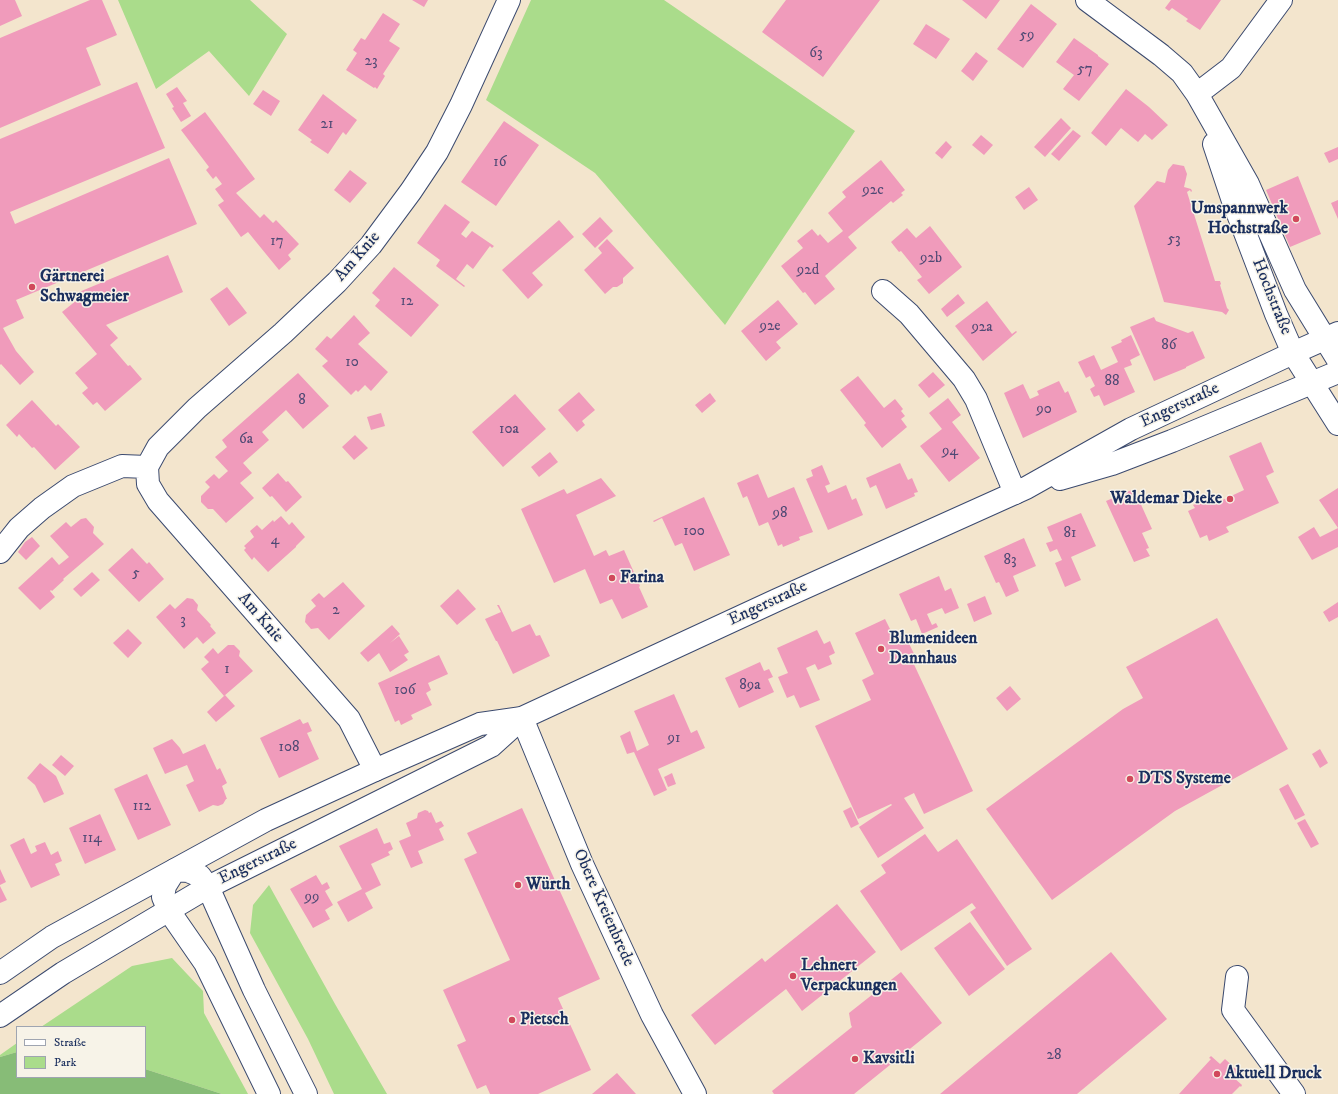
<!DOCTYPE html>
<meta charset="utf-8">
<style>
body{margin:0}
#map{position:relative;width:1338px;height:1094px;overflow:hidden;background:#f3e5cd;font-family:"IM FELL DW Pica",serif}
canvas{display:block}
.legend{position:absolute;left:16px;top:1026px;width:130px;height:52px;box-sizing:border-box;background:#f7f3e8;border:1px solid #9fa5b1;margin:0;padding:5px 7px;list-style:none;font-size:12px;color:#1b2f5e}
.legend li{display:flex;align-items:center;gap:8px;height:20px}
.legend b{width:20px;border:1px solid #9fa5b1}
</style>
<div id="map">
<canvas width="1338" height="1094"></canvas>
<ul class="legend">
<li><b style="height:5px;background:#fff"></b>Straße</li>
<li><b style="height:11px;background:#aadc8b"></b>Park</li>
</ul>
</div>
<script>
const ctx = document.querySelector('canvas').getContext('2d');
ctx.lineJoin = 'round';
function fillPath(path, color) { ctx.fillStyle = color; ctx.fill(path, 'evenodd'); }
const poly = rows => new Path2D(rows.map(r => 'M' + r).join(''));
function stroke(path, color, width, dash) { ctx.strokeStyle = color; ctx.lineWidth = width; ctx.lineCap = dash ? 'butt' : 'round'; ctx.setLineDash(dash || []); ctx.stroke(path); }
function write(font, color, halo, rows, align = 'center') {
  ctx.font = font + ' "IM FELL DW Pica",serif'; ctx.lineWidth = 3; ctx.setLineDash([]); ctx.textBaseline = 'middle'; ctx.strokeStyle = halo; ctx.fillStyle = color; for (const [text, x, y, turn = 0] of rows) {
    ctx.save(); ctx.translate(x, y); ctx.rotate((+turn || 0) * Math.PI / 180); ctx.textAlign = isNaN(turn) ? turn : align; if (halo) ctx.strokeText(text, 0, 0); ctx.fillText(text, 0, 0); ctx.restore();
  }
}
fillPath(poly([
 [118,0,250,0,287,34,249,96,209,51,156,89],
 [531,0,664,0,855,131,725,325,595,173,486,100],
 [269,885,335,1004,387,1094,334,1094,308,1039,250,933,253,905],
 [172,958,203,991,204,1013,248,1094,222,1094,145,1069,145,1027,41,1027,132,966],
 [17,1043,17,1052,0,1057,0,1055]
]), '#aadc8b');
fillPath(poly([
 [17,1052,17,1077,145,1077,145,1069,222,1094,0,1094,0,1057]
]), '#87bc77');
fillPath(poly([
 [0,0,15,0,22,16,0,26],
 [90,0,102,0,117,35,86,48,101,85,0,128,0,38],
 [412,0,428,0,424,7],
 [786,0,880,0,823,77,762,32],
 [962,0,1000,0,986,19],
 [1171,0,1221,0,1200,30,1186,21,1188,19,1172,8,1169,11,1165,8],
 [1031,4,1057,24,1023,68,997,49],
 [383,13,400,24,389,41,400,48,383,74,385,76,377,89,375,87,374,88,346,70,357,53,353,50,361,38,365,40],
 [926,24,950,39,936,59,913,44],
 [1074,38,1098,55,1098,56,1109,64,1079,101,1063,89,1074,75,1056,62],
 [976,52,988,61,973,81,961,71],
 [137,82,165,148,10,212,15,224,169,158,197,224,16,300,24,318,3,328,16,351,34,372,20,385,1,364,0,365,0,139],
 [177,87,187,101,183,103,191,116,181,122,172,108,174,107,166,94],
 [1126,89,1149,107,1168,125,1152,140,1145,134,1138,142,1121,128,1106,146,1091,133],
 [263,90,280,101,271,116,253,104],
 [323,94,357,120,346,135,343,132,328,154,310,142,312,140,298,130],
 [205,112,255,179,236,193,260,218,264,214,273,223,276,220,299,244,288,255,291,259,279,270,248,232,241,237,218,205,224,201,215,189,222,184,216,176,213,179,206,170,209,167,181,130],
 [1061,118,1071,128,1045,157,1034,147],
 [504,121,539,145,496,206,461,182],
 [1073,130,1081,136,1059,161,1051,154],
 [981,135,993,145,984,155,972,145],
 [946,141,952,147,942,159,935,153],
 [1338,147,1338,159,1329,163,1324,153],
 [881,160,905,190,901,193,903,195,893,203,891,201,848,237,857,248,825,276,835,289,815,305,805,292,803,293,781,266,803,248,797,241,812,229,818,236,820,234,828,243,843,231,828,213,846,197,842,192],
 [1173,164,1184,166,1187,174,1184,187,1191,189,1192,191,1191,192,1190,190,1187,192,1215,281,1220,281,1221,284,1220,285,1227,308,1229,310,1226,315,1222,312,1164,302,1134,206,1157,181,1165,183,1168,170],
 [350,170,367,183,350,203,334,190],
 [1298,176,1321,234,1290,247,1266,190],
 [1029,187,1038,200,1024,210,1015,197],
 [1338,200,1338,219,1331,203],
 [445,204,470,222,461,234,466,238,472,231,494,246,492,248,490,246,473,269,467,264,456,279,465,286,464,287,436,266,440,260,417,243],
 [600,217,613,231,595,248,582,234],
 [559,220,574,237,532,273,543,285,528,299,502,270],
 [930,226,962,267,929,294,917,280,922,277,901,251,899,252,891,242,907,228,916,238],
 [607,239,634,268,623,278,623,283,617,287,613,287,605,294,584,270,602,253,598,248],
 [168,255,183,292,106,325,118,338,110,345,128,366,130,365,142,379,105,411,97,402,93,405,82,393,88,388,75,373,97,354,62,312,82,296,79,292],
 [394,267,439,305,411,337,375,306,380,300,372,293],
 [227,287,247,313,229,326,210,299],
 [958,294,965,303,947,317,941,309],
 [778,300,798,324,776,342,781,348,766,361,741,331],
 [987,301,1012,334,1016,331,1017,332,983,361,955,326],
 [354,315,370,333,358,344,388,372,371,391,365,385,358,392,356,390,351,395,322,366,328,361,315,349,327,336,331,339],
 [1154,317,1156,321,1188,333,1193,331,1205,358,1186,367,1186,368,1154,381,1130,327],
 [1131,335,1140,355,1130,360,1132,365,1124,368,1135,392,1104,406,1099,395,1094,397,1090,389,1095,386,1090,376,1086,378,1078,362,1094,355,1101,370,1118,362,1111,347,1122,342,1121,340],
 [933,372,945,385,929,398,918,385],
 [298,373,329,406,303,429,286,410,262,432,269,440,243,463,252,473,240,483,254,498,226,523,213,509,208,509,201,502,201,496,210,487,205,482,214,474,219,479,228,471,215,457,227,447,222,440],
 [858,376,884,408,895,399,903,409,901,411,905,416,901,419,907,427,882,448,864,425,866,423,840,390],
 [1059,381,1065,393,1068,391,1077,412,1023,438,1004,393,1023,384,1030,399,1039,395,1037,391],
 [579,392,595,410,582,421,585,425,577,432,558,410],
 [710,393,716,401,702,413,695,405],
 [515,394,546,429,503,467,472,432],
 [948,398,961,415,952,422,980,458,949,482,920,446,942,429,929,413],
 [32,400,56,426,58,424,80,447,55,470,34,447,32,448,19,434,17,437,6,425],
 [381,413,385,426,371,430,367,417],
 [355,435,368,448,354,460,342,447],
 [1261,442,1274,472,1266,476,1279,503,1226,527,1229,532,1209,541,1207,535,1200,538,1188,511,1195,508,1193,505,1213,496,1216,503,1244,490,1229,456],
 [550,452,558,462,539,477,531,467],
 [900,463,908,480,912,478,918,492,914,493,915,496,886,509,876,485,870,488,866,478],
 [822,465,830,484,825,486,828,493,846,485,852,500,856,498,863,515,828,530,806,479,813,476,811,470],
 [278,473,286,482,288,481,302,497,286,512,272,496,270,497,262,488],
 [758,474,768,498,794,487,813,532,799,537,800,540,783,547,782,544,778,546,768,522,759,526,747,496,743,498,737,483],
 [601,478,616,496,576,515,594,556,606,550,609,556,624,550,640,586,639,587,648,607,622,619,612,599,600,604,585,569,554,583,521,509,564,489,567,494],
 [1338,488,1338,547,1312,560,1298,537,1314,527,1320,537,1338,528,1319,500],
 [1134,489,1152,529,1142,533,1149,548,1146,549,1150,556,1134,562,1106,501],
 [704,497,730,555,694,571,682,543,675,546,662,518,654,522,653,521],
 [1081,513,1096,546,1071,557,1081,580,1065,587,1055,563,1062,560,1057,549,1050,552,1046,543,1053,541,1047,527],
 [281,516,289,525,292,522,305,537,296,546,296,547,268,572,254,557,252,560,244,550,246,548,244,546,254,537,250,531,257,525,262,530,273,520,274,522],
 [86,518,94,527,93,533,104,544,63,579,64,580,52,591,51,590,50,591,55,597,40,610,18,588,52,557,59,565,69,557,50,536,66,522,71,527,81,519],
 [32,537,40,546,26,560,18,552,25,542],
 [1024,538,1036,566,1013,576,1019,591,1006,597,999,582,996,583,984,556],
 [132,548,147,564,149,562,164,579,139,602,108,570],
 [92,572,100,580,81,597,73,589],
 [939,576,945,591,951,588,959,608,945,614,942,608,927,614,932,625,936,623,938,627,922,634,916,619,911,621,899,594],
 [343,582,365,606,329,640,318,628,311,629,305,622,306,615,316,606,311,600,319,593,324,598],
 [458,589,476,609,457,625,440,606],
 [985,596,992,614,974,622,967,604],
 [187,598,193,599,198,605,197,610,211,625,210,626,216,633,203,644,197,637,184,649,156,617,170,604,175,609],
 [1338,602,1338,617,1329,622,1323,612],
 [497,605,499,605,512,632,530,624,536,636,540,635,550,656,513,674,497,641,496,641,485,619,501,612],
 [1217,618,1288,749,1175,811,1052,900,986,809,1123,709,1143,698,1126,667],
 [885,619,894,637,904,633,915,656,911,658,973,791,924,814,914,793,904,798,924,828,878,858,859,827,892,805,891,804,858,819,815,726,871,700,862,680,874,674,855,633],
 [392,625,400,634,390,643,399,636,409,652,404,655,408,660,390,672,379,653,368,662,360,653],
 [128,629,142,643,128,658,113,643],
 [817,630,824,644,830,641,835,653,829,656,832,664,818,670,815,664,806,668,820,700,800,708,794,695,787,698,778,677,788,673,777,648],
 [228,645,234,645,240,651,239,656,253,671,224,696,201,669,209,662,204,657,213,648,218,654],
 [439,655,448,674,428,683,431,690,426,693,432,705,411,715,413,719,401,725,399,720,395,722,378,683],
 [760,662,764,671,769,669,773,677,768,679,774,692,739,708,725,678],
 [1010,686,1021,699,1007,711,996,698],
 [674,694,691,733,697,730,705,748,658,769,667,790,654,796,634,752,627,754,620,736,630,731,637,751,649,745,634,711],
 [225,695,235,706,216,722,207,712],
 [300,719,303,724,308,722,312,731,307,733,319,759,279,778,260,738],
 [172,739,180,748,183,754,205,744,217,770,220,768,227,783,222,786,227,799,226,799,223,804,218,806,213,805,199,812,186,785,194,781,187,765,165,774,153,748],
 [1320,749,1328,763,1320,768,1312,754],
 [61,755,74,766,65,776,52,765],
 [40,763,56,776,64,794,44,803,35,785,27,778],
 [672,773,676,784,668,787,664,777],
 [147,774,171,825,138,840,114,789],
 [1288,784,1305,815,1295,820,1279,789],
 [851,807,859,824,851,828,843,811],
 [522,808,600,979,558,998,591,1070,538,1094,490,1094,486,1085,477,1089,457,1045,466,1041,443,990,510,960,464,859,477,853,467,833],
 [425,810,428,811,429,813,431,812,436,823,441,821,444,826,439,829,444,840,418,851,423,863,411,868,399,841,411,836,406,823,417,818,418,813],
 [100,814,116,850,85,864,69,828],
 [1305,819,1319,844,1311,848,1297,823],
 [377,828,384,844,390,842,393,849,388,852,390,855,371,864,381,885,365,893,373,908,348,922,337,902,362,889,339,846],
 [925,834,938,852,957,839,1032,949,1007,966,970,912,976,908,972,903,901,951,860,891,886,873,881,865],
 [24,838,31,854,37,851,35,846,45,842,51,855,58,851,62,861,55,864,60,875,31,888,10,845],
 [0,869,6,882,0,885],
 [316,875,322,885,327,882,330,888,325,891,333,905,325,910,330,919,313,928,290,889],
 [0,886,7,900,0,903],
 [837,904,876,952,802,1011,786,989,715,1045,691,1015,762,958,765,962],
 [970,922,1005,969,969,996,934,948],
 [1111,952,1167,1019,1077,1094,940,1094],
 [901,972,942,1023,854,1094,774,1094,772,1091,852,1027,851,1025,849,1013],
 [1211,1056,1220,1064,1225,1059,1238,1071,1233,1077,1242,1085,1241,1087,1240,1086,1232,1094,1179,1094,1211,1059,1209,1058],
 [617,1073,636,1094,592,1094]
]), '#f09bbb');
const street = poly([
 [1087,0,1161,55,1182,73,1197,94,1248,184,1295,290,1338,360],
 [1197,94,1231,68,1281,0],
 [1214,144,1233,201,1276,314,1293,353,1338,424],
 [883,291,909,314,964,379,976,399,1015,493],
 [0,552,19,528,42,508,73,486,122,466,147,467],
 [522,718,582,864,652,1015,695,1094],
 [375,770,349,719,158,501,148,484,147,467,158,447,197,408,283,333,337,282,371,245,411,191,437,152,461,105,509,0],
 [1237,977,1233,1010,1294,1094]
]);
const secondary = poly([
 [1060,479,1112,464,1172,441,1338,372],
 [0,973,52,937,266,820,375,770,480,724,522,718,777,600,1026,488,1131,429,1293,353,1338,333],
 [0,1016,63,973,208,887,491,746,522,718]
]);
const highway = poly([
 [269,1094,205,963,169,911,163,897,165,886,175,870,188,871,200,876,208,887,254,990,306,1094]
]);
stroke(street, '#3b4a6f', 24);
stroke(secondary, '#3b4a6f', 24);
stroke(highway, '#3b4a6f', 24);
stroke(street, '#fff', 22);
stroke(secondary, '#fff', 22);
stroke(highway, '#fff', 22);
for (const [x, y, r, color] of [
 [1296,219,4,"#d1495b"],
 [32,287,4,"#d1495b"],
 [1230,499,4,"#d1495b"],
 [612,578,4,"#d1495b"],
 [881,649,4,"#d1495b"],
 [1130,779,4,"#d1495b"],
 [518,885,4,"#d1495b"],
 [793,976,4,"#d1495b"],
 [512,1020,4,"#d1495b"],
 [855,1059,4,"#d1495b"],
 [1217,1074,4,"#d1495b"]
]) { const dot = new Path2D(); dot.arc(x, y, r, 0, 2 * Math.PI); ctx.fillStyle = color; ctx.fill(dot); stroke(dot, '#f7f3e8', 1.5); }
write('15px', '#504a75', null, [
 ["59",1027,36],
 ["63",816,54],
 ["23",371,62],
 ["57",1085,70],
 ["21",327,125],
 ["16",500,163],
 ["92c",873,191],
 ["53",1174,240],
 ["17",277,242],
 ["92b",931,259],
 ["92d",808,271],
 ["12",407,302],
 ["92e",770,327],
 ["92a",982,328],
 ["86",1169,346],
 ["10",352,363],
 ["88",1112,382],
 ["8",302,401],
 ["90",1044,410],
 ["10a",509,430],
 ["6a",246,440],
 ["94",950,452],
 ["98",780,514],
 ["100",694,532],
 ["81",1070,534],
 ["4",275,541],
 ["83",1010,561],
 ["5",136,574],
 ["2",336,611],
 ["3",183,621],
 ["1",227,670],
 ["89a",750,686],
 ["106",405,691],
 ["91",674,739],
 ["108",289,748],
 ["112",142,807],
 ["114",92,839],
 ["99",312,898],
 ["28",1054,1056]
]);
write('bold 17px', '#1b2f5e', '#f7f3e8', [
 ["Umspannwerk",1288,209,"right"],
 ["Hochstraße",1288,229,"right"],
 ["Gärtnerei",40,277],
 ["Schwagmeier",40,297],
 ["Waldemar Dieke",1222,499,"right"],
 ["Farina",620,578],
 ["Blumenideen",889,639],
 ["Dannhaus",889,659],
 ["DTS Systeme",1138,779],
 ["Würth",526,885],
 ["Lehnert",801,966],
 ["Verpackungen",801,986],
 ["Pietsch",520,1020],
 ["Kavsitli",863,1059],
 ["Aktuell Druck",1225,1074]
], 'left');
write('17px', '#1b2f5e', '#f7f3e8', [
 ["Am Knie",358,257,-49],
 ["Hochstraße",1271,297,68],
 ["Engerstraße",1180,406,-25],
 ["Engerstraße",768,604,-25],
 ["Am Knie",260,618,49],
 ["Engerstraße",258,862,-26],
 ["Obere Kreienbrede",603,908,66]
]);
</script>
